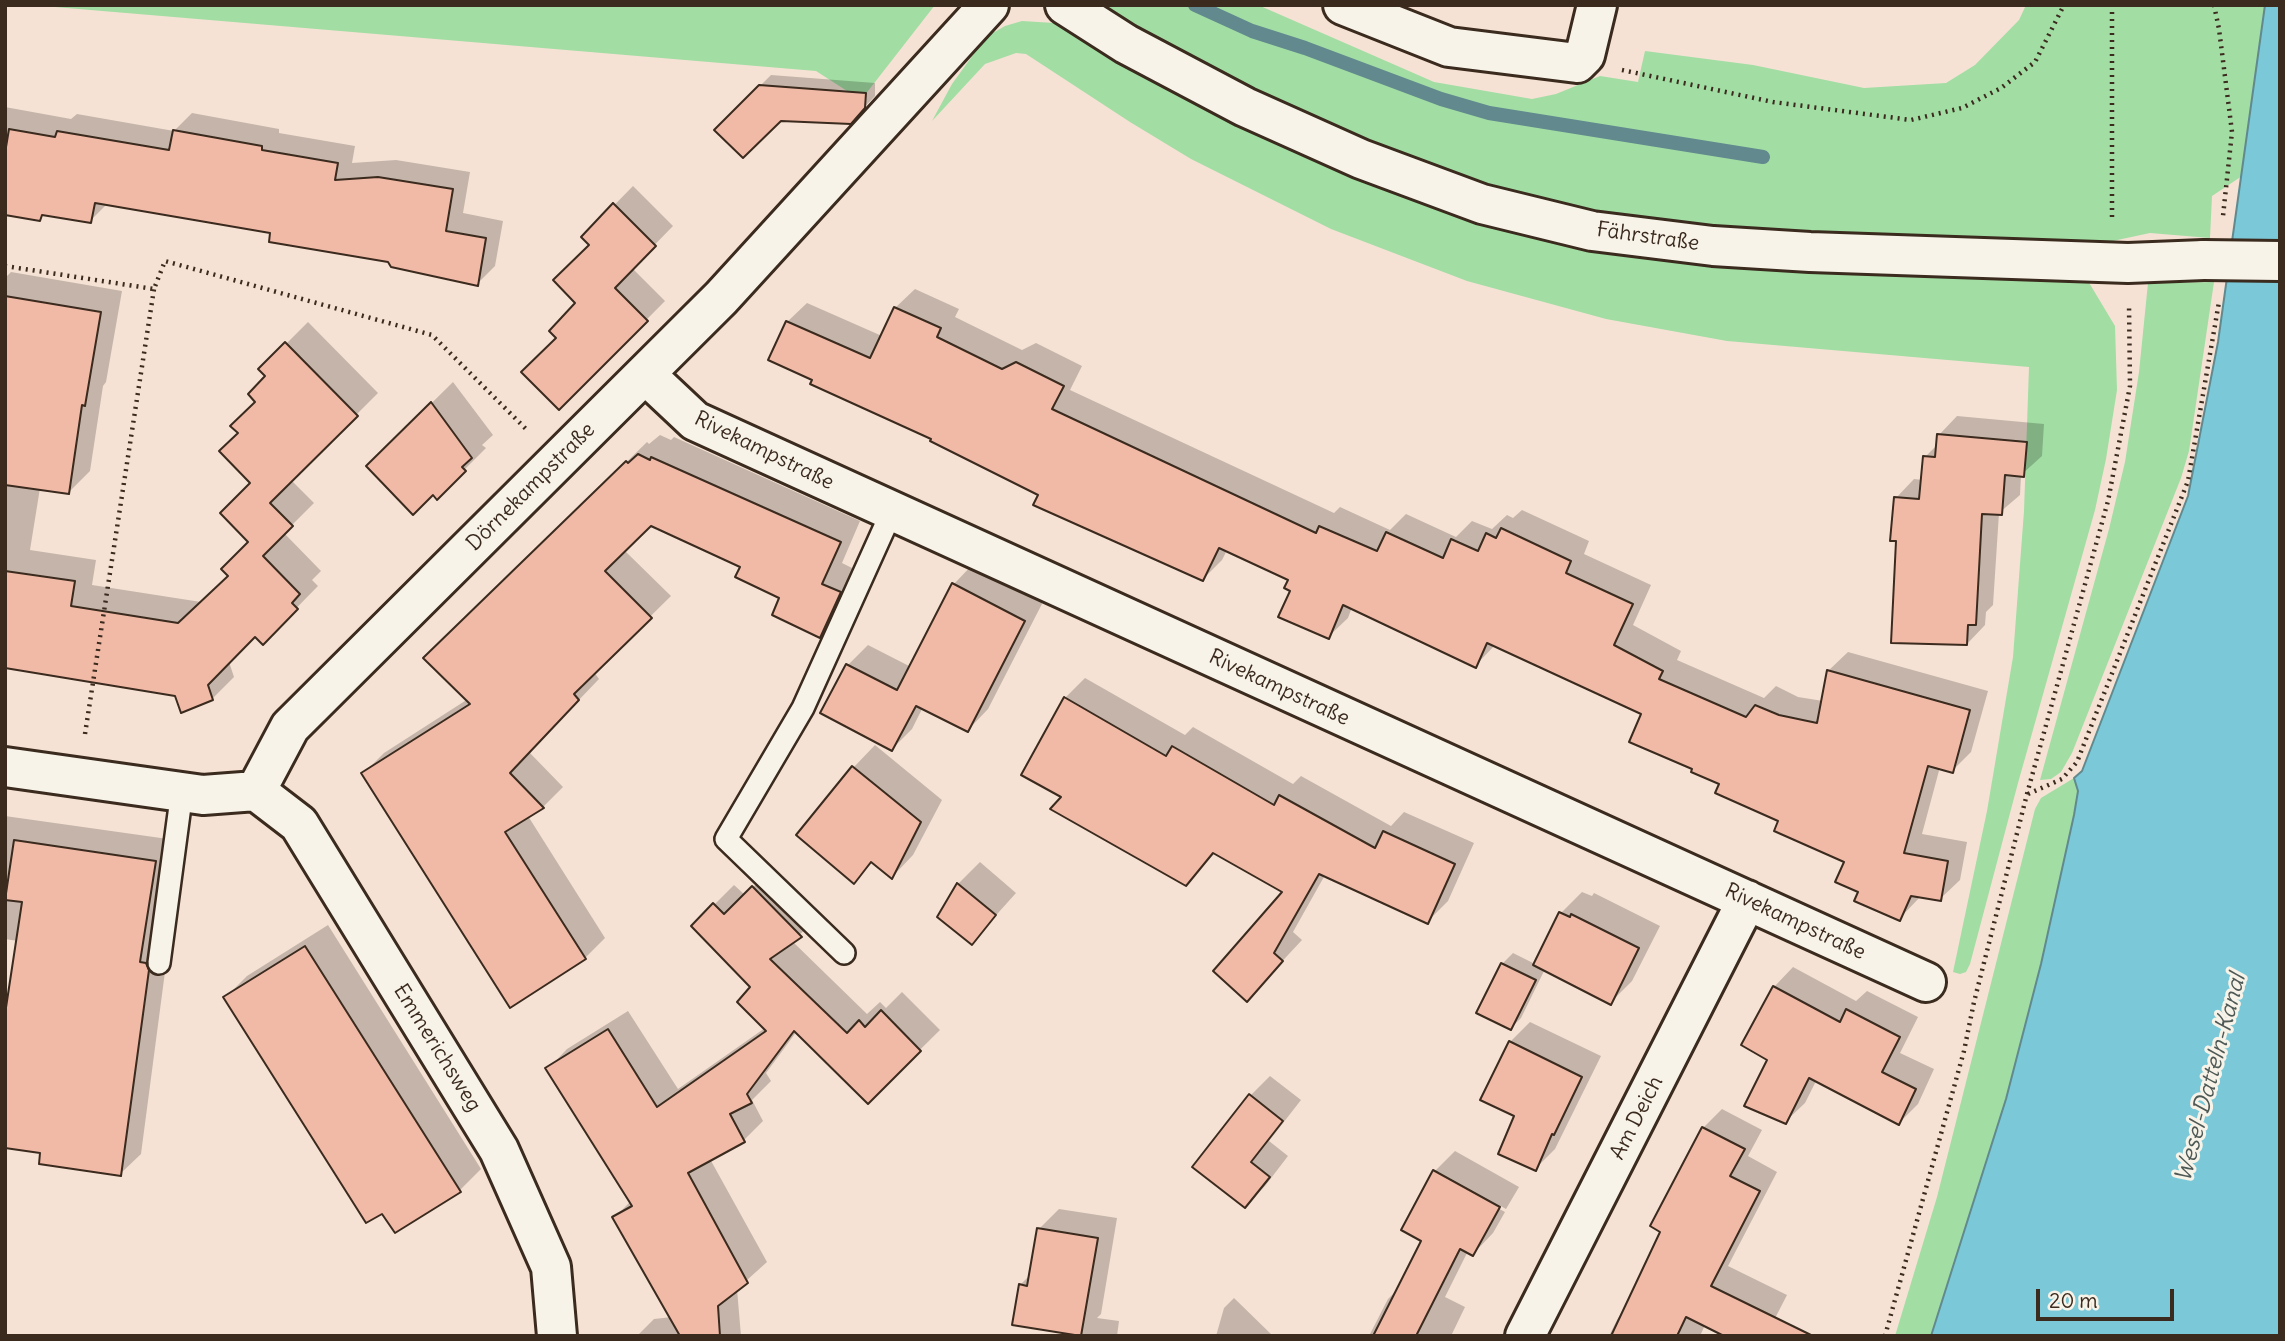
<!DOCTYPE html>
<meta charset="utf-8">
<style>
body{margin:0}
#map{position:relative;width:2285px;height:1341px;overflow:hidden;background:#f5e2d4;font-family:Delius,sans-serif}
canvas{display:block}
.frame{position:absolute;inset:0;border:7px solid #3b2a1e;pointer-events:none}
.scale{position:absolute;left:2036px;top:1289px;width:138px;height:32px;box-sizing:border-box;border:4px solid #3b2a1e;border-top:0;padding-left:9px;font-size:21px;line-height:24px;white-space:nowrap;color:#3b2a1e;-webkit-text-stroke:5px #f7f3e8;paint-order:stroke}
</style>
<div id="map">
<canvas width="2285" height="1341"></canvas>
<div class="frame"></div>
<div class="scale">20 m</div>
</div>
<script>
const ctx = document.querySelector('canvas').getContext('2d');
ctx.lineJoin = 'round';
function fillPath(path, color) { ctx.fillStyle = color; ctx.fill(path, 'evenodd'); }
const poly = rows => new Path2D(rows.map(r => 'M' + r).join(''));
function stroke(path, color, width, dash) { ctx.strokeStyle = color; ctx.lineWidth = width; ctx.lineCap = dash ? 'butt' : 'round'; ctx.setLineDash(dash || []); ctx.stroke(path); }
function write(font, color, halo, rows, align = 'center') {
  ctx.font = font + ' Delius,sans-serif'; ctx.lineWidth = 6; ctx.setLineDash([]); ctx.textBaseline = 'middle'; ctx.strokeStyle = halo; ctx.fillStyle = color; for (const [text, x, y, turn = 0] of rows) {
    ctx.save(); ctx.translate(x, y); ctx.rotate((+turn || 0) * Math.PI / 180); ctx.textAlign = isNaN(turn) ? turn : align; if (halo) ctx.strokeText(text, 0, 0); ctx.fillText(text, 0, 0); ctx.restore();
  }
}
fillPath(poly([
 [31,5,935,5,861,100,816,71],
 [1104,5,1258,5,1434,82,1532,99,1556,94,1600,76,1638,82,1645,51,1753,65,1864,88,1946,83,1975,65,2019,20,2026,5,2265,5,2242,176,2212,196,2210,238,2150,233,2094,245,1646,227,1424,172,1123,29],
 [1022,21,1054,23,1070,27,1442,201,2071,275,2088,281,2115,326,2117,390,2106,459,2095,510,2018,783,1970,964,1966,972,1960,974,1953,972,1987,811,2013,657,2024,511,2029,367,1727,341,1606,319,1467,281,1331,229,1191,159,1130,122,1026,54,1016,53,985,64,932,121,952,84,986,37,1005,26],
 [2214,282,2189,451,2181,478,2072,753,2061,772,2051,779,2040,780,2109,529,2125,462,2139,372,2148,283],
 [2074,778,2078,791,2074,815,2041,964,2006,1099,1973,1205,1931,1336,1895,1336,1937,1197,2035,809,2041,798]
]), '#a2dda4');
const water = poly([
 [2265,5,2280,5,2280,1336,1931,1336,2006,1099,2041,964,2074,815,2078,791,2074,778,2082,771,2188,496,2218,342,2265,5]
]);
fillPath(water, '#7ac8d8');
stroke(water, '#61898e', 2);
fillPath(poly([
 [771,75,875,83,875,96,861,111,780,119,717,129],
 [5,107,71,119,77,114,174,131,192,113,279,129,279,133,355,146,352,163,396,160,470,172,463,213,503,221,495,266,477,284,272,232,108,203,90,221,45,213,39,219,5,213],
 [633,186,673,226,632,268,665,301,559,408,558,338,578,303,591,245,583,237],
 [11,272,122,291,106,382,103,386,90,471,68,493,40,488,30,550,96,560,92,585,201,602,230,575,250,542,252,483,240,433,268,376,261,369,308,322,378,393,291,480,314,503,284,533,321,571,312,580,318,586,263,642,255,635,229,662,234,677,212,699,5,667,5,278],
 [915,289,959,309,955,317,1022,350,1036,343,1082,366,1070,390,1334,513,1340,507,1390,530,1406,514,1456,537,1472,521,1492,529,1507,515,1513,518,1522,510,1589,541,1584,554,1651,585,1633,625,1681,651,1677,660,1764,698,1776,686,1798,697,1823,701,1828,671,1848,652,1988,691,1971,752,1952,771,1940,767,1922,834,1967,842,1960,880,1940,899,1921,896,1899,919,1860,891,1846,861,1694,768,1643,713,1495,645,1475,666,1352,607,1348,618,1328,637,1292,590,1290,579,1227,550,1222,560,1203,579,815,379,787,322,807,303,882,336,895,308],
 [453,382,493,435,482,445,486,448,437,497,433,493,368,466],
 [1957,416,2044,424,2042,456,2021,475,2020,495,1999,513,1993,605,1986,612,1985,625,1967,644,1898,540,1896,498,1914,479,1923,480,1925,457,1938,444,1939,435],
 [660,435,671,440,674,437,860,521,842,563,860,572,840,616,820,636,782,597,742,567,650,524,624,550,671,596,594,672,599,679,529,752,563,787,543,807,528,816,605,938,585,958,363,774,384,753,468,699,426,658,647,442,649,444],
 [974,563,1044,600,988,709,968,730,923,707,912,729,892,749,848,665,868,645,911,667,954,584],
 [1085,678,1185,735,1193,727,1293,784,1301,776,1391,826,1404,812,1474,843,1448,901,1428,921,1325,875,1293,932,1302,940,1247,999,1285,892,1215,853,1186,884,1063,796,1065,698],
 [875,745,942,800,913,855,892,877,873,862,854,881,799,835,854,767],
 [5,816,175,840,168,949,141,1154,120,1174,42,1151,18,941,5,939],
 [980,862,1016,893,972,942,940,916,958,884],
 [773,868,821,916,792,941,867,1014,880,1002,886,1008,902,992,940,1030,868,1101,797,1031,766,1073,771,1081,752,1100,763,1121,744,1140,710,1159,767,1262,737,1289,741,1336,637,1336,654,1319,672,1317,615,1217,631,1201,548,1069,567,1049,628,1011,678,1089,765,1028,753,987,693,926,734,885,745,895],
 [1582,892,1592,896,1594,893,1660,926,1632,981,1611,1002,1545,969,1521,1018,1511,1028,1502,964,1513,953,1535,964,1561,913],
 [328,925,481,1169,460,1190,225,998,247,976],
 [1793,967,1856,1001,1867,991,1918,1017,1900,1053,1934,1069,1918,1104,1899,1123,1817,1079,1805,1103,1785,1122,1769,1060,1774,987],
 [1530,1022,1601,1056,1555,1149,1535,1169,1516,1115,1510,1042],
 [1270,1076,1301,1100,1269,1141,1288,1156,1265,1186,1245,1206,1195,1167,1251,1095],
 [1722,1109,1762,1130,1748,1156,1777,1172,1728,1266,1787,1295,1770,1328,1705,1325,1700,1336,1609,1336,1618,1318,1624,1312,1662,1231,1652,1226,1703,1128],
 [1455,1151,1519,1187,1506,1209,1439,1172,1439,1176,1505,1212,1493,1233,1473,1254,1468,1251,1445,1297,1465,1307,1451,1336,1369,1336,1388,1299,1400,1287,1423,1240,1435,1171],
 [1059,1209,1117,1218,1101,1314,1097,1318,1119,1321,1117,1336,1062,1336,1065,1332,1020,1285,1031,1274,1039,1229],
 [1234,1298,1273,1336,1216,1336,1224,1308]
]), '#0003');
stroke(poly([
 [1195,5,1252,31,1305,48,1441,99,1489,113,1763,157]
]), '#61898e', 14);
const building = poly([
 [759,85,866,93,865,108,851,124,781,121,743,158,714,130,759,85],
 [9,129,55,137,57,131,169,150,173,130,262,146,262,150,338,163,335,180,378,177,453,189,446,231,486,238,478,286,391,267,388,262,269,242,270,233,95,203,91,223,42,215,40,221,5,215,5,153,9,129],
 [613,203,656,246,615,288,648,321,559,410,521,372,556,338,549,331,575,303,553,280,589,245,581,237,613,203],
 [5,296,101,312,85,406,82,405,69,494,5,485,5,296],
 [894,307,941,328,937,337,1002,369,1016,362,1064,386,1052,409,1316,533,1319,526,1377,551,1386,532,1443,558,1451,539,1478,551,1486,533,1496,538,1501,528,1571,561,1566,573,1633,604,1614,645,1663,671,1659,679,1746,717,1755,705,1779,715,1817,723,1827,670,1970,710,1953,773,1928,766,1904,853,1948,861,1941,901,1911,896,1900,921,1854,901,1858,892,1835,882,1844,862,1774,831,1778,821,1715,793,1719,784,1691,772,1692,769,1629,742,1641,714,1487,643,1476,668,1343,605,1329,639,1278,617,1290,591,1284,588,1288,580,1219,548,1203,581,1033,505,1038,495,930,441,931,439,810,384,812,380,768,360,786,321,870,358,894,307],
 [285,342,358,416,270,503,293,526,263,556,300,594,292,603,298,609,263,645,255,637,208,685,213,700,181,713,175,696,5,668,5,571,75,581,71,606,178,623,228,576,221,569,248,542,220,513,250,483,219,451,238,433,230,426,255,402,248,394,265,376,258,369,285,342],
 [431,402,472,458,462,467,466,471,437,500,433,495,413,515,366,466,431,402],
 [1937,434,2027,442,2024,477,2005,475,2002,515,1982,514,1976,625,1968,625,1967,645,1891,643,1896,541,1890,541,1894,497,1919,499,1923,456,1935,457,1937,434],
 [638,454,650,460,651,457,841,542,822,584,841,592,820,638,772,615,779,598,735,577,740,567,651,526,605,571,652,618,574,694,579,700,510,773,544,808,505,832,586,959,510,1008,361,773,470,704,423,658,626,461,628,463,638,454],
 [952,583,1025,621,968,732,916,706,892,751,820,713,846,664,897,690,952,583],
 [1064,697,1166,756,1172,746,1274,805,1279,795,1375,848,1383,831,1455,864,1428,924,1319,874,1274,953,1283,961,1247,1002,1213,971,1282,892,1213,853,1186,886,1050,809,1061,797,1021,775,1064,697],
 [852,766,921,822,892,879,871,862,854,884,796,835,852,766],
 [14,840,156,861,140,962,146,963,149,970,121,1176,39,1164,40,1153,5,1148,5,1014,22,902,5,900,14,840],
 [957,883,996,915,972,945,937,917,957,883],
 [752,886,802,937,770,959,847,1033,859,1020,865,1027,881,1010,921,1051,868,1104,794,1031,747,1094,752,1103,730,1114,745,1142,688,1173,748,1283,718,1306,720,1336,680,1336,612,1217,632,1206,545,1068,608,1029,657,1107,766,1031,737,1002,750,987,691,926,713,903,724,914,752,886],
 [1559,912,1570,917,1571,914,1639,948,1611,1005,1533,965,1559,912],
 [305,946,461,1192,395,1233,382,1214,366,1223,223,997,305,946],
 [1501,963,1536,980,1511,1030,1476,1013,1501,963],
 [1773,986,1840,1022,1846,1009,1900,1037,1882,1072,1916,1089,1899,1125,1809,1078,1786,1124,1744,1106,1767,1060,1741,1045,1773,986],
 [1509,1041,1582,1077,1554,1135,1552,1134,1536,1171,1498,1154,1514,1116,1480,1100,1509,1041],
 [1249,1094,1283,1121,1251,1162,1270,1177,1245,1208,1192,1167,1249,1094],
 [1702,1127,1745,1149,1730,1176,1760,1191,1711,1286,1813,1336,1724,1336,1686,1317,1677,1336,1611,1336,1660,1232,1650,1226,1702,1127],
 [1433,1170,1500,1207,1473,1256,1460,1249,1416,1336,1373,1336,1421,1241,1401,1230,1433,1170],
 [1037,1228,1098,1238,1081,1336,1012,1325,1019,1284,1027,1286,1037,1228]
]);
fillPath(building, '#f1baa7');
stroke(building, '#3b2a1e', 2);
const service = poly([
 [844,953,726,839,803,708,892,511],
 [159,963,182,791]
]);
const minor = poly([
 [1065,5,1126,44,1245,107,1361,159,1482,204,1592,231,1713,246,1810,252,2128,263,2204,260],
 [1343,5,1449,47,1577,63,1585,55,1597,5],
 [645,374,695,421,1926,982],
 [5,767,203,795,256,791,290,727,721,298,989,5],
 [256,791,299,824,499,1150,551,1267,557,1336],
 [1525,1336,1747,900]
]);
stroke(service, '#3b2a1e', 26);
stroke(minor, '#3b2a1e', 44);
stroke(poly([
 [2112,5,2112,218],
 [2214,5,2219,29,2232,132,2223,216],
 [1622,70,1773,102,1911,120,1962,108,2001,88,2035,62,2064,5],
 [5,266,154,289,165,261,432,335,527,430],
 [85,734,154,289],
 [2028,794,2062,779,2077,762,2188,481,2219,302],
 [1885,1336,1964,1051,1974,1002,2027,794,2108,501,2130,386,2129,304]
]), '#3b2a1e', 4.5, [2, 5]);
stroke(service, '#f7f3e8', 21);
stroke(minor, '#f7f3e8', 38);
const minorBridge = poly([
 [2204,260,2280,261]
]);
stroke(minorBridge, '#3b2a1e', 44, []);
stroke(minorBridge, '#f7f3e8', 38);
write('21px', '#3b2a1e', '#f7f3e8', [
 ["Fährstraße",1648,237,8],
 ["Rivekampstraße",764,451,26],
 ["Dörnekampstraße",531,487,-45],
 ["Rivekampstraße",1279,688,25],
 ["Rivekampstraße",1795,922,25],
 ["Emmerichsweg",437,1048,58],
 ["Am Deich",1637,1118,-63]
]);
write('italic 23px', '#4e5956', '#f7f3e8', [
 ["Wesel-Datteln-Kanal",2211,1078,-75]
]);
</script>
